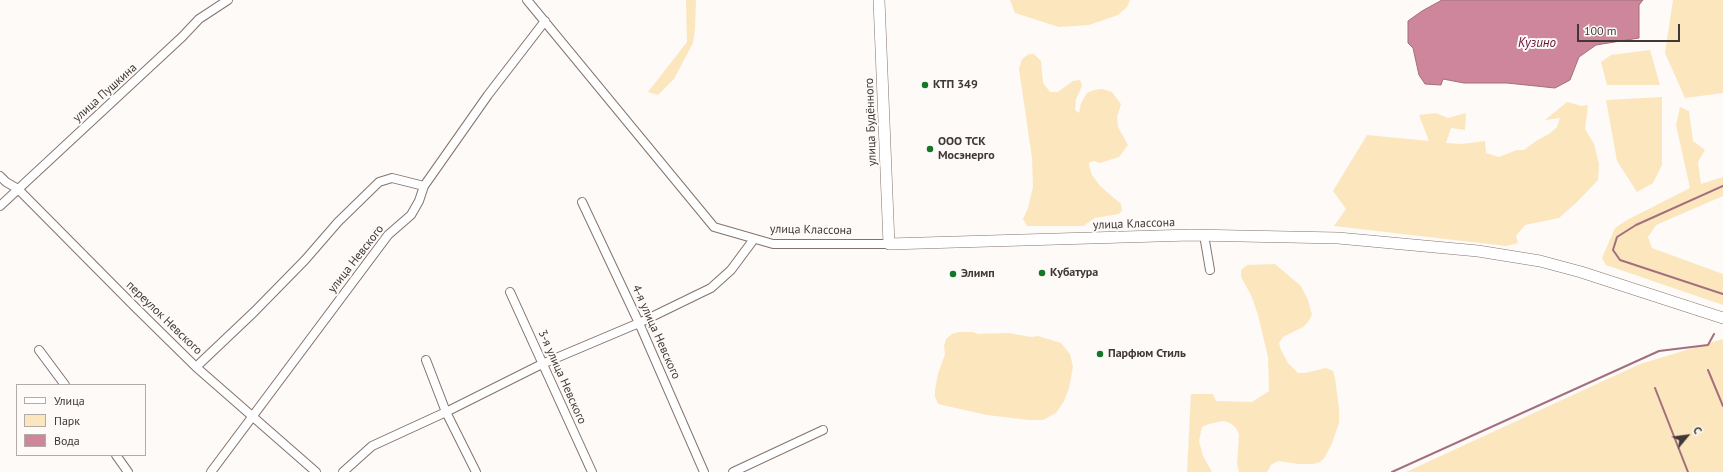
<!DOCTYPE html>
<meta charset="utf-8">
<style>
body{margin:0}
#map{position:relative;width:1723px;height:472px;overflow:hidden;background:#fdfaf8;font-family:"PT Sans",sans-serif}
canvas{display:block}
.legend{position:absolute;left:16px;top:384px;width:130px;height:72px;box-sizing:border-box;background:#fdfaf8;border:1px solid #b1acaa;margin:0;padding:5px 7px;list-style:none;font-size:12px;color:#3f3836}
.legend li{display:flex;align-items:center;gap:8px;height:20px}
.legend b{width:20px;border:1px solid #b1acaa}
.north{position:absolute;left:1667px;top:416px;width:40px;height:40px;-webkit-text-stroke:3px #fdfaf8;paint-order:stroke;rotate:61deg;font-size:11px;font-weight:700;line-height:16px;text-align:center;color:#3f3836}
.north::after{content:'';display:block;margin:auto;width:14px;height:18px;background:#3f3836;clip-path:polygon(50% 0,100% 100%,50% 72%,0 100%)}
.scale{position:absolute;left:1577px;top:24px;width:103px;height:18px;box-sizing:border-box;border:2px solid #3f3836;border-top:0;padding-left:5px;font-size:12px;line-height:14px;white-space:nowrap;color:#3f3836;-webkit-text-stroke:3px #fdfaf8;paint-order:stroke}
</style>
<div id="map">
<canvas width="1723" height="472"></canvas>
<ul class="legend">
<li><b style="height:5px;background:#fff"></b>Улица</li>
<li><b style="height:11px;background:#fce6bd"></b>Парк</li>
<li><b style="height:11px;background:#cd869c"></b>Вода</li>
</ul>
<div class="north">С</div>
<div class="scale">100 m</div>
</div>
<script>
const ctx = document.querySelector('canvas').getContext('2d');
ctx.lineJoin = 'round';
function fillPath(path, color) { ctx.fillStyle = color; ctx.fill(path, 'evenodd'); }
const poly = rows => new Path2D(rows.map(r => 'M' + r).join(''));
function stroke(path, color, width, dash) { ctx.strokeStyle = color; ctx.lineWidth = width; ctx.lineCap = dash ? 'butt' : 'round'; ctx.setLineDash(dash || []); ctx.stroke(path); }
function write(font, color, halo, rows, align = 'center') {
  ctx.font = font + ' "PT Sans",sans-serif'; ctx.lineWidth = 4; ctx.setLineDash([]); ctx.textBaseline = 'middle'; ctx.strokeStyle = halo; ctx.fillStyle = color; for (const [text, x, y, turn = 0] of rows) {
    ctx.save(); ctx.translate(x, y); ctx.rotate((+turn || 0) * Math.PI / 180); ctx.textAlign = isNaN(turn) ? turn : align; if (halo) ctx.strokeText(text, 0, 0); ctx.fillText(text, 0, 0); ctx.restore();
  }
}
fillPath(poly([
 [686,0,696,0,695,29,693,43,674,79,658,95,648,92,687,42],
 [1010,0,1130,0,1127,7,1118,15,1089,25,1059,27,1015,13],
 [1673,0,1723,0,1723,93,1685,98,1665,53],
 [1650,50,1660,85,1607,85,1601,62,1611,55],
 [1029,54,1034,54,1041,61,1043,83,1050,92,1058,92,1073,81,1080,80,1082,86,1076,99,1075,110,1079,113,1081,103,1087,93,1094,90,1102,89,1112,92,1121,104,1117,117,1118,127,1128,145,1119,157,1100,163,1095,161,1089,162,1089,166,1092,175,1100,186,1121,204,1122,210,1119,214,1095,218,1083,226,1027,226,1023,219,1028,208,1033,187,1032,158,1019,69,1022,59],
 [1662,97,1662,165,1653,183,1637,192,1617,161,1606,100],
 [1567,102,1582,106,1588,105,1585,129,1594,144,1599,164,1598,180,1576,203,1559,218,1525,225,1516,236,1518,243,1506,246,1334,226,1346,209,1333,191,1367,135,1429,141,1419,115,1436,113,1448,118,1466,113,1465,130,1451,128,1446,143,1462,144,1485,141,1486,153,1499,157,1517,150,1524,150,1536,141,1549,134,1557,127,1560,118,1545,120],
 [1680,107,1689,111,1693,141,1705,150,1698,162,1701,184,1723,177,1723,196,1656,225,1648,237,1652,248,1723,274,1723,305,1606,265,1602,258,1615,228,1627,220,1690,188,1676,125],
 [1275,264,1301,286,1308,300,1312,315,1308,322,1303,327,1283,337,1279,343,1281,350,1288,363,1298,373,1305,373,1326,368,1333,371,1335,378,1339,408,1339,423,1332,443,1325,457,1320,462,1313,464,1299,464,1278,461,1271,465,1267,472,1239,472,1237,464,1239,434,1236,428,1230,423,1223,421,1209,424,1202,427,1199,441,1203,456,1212,472,1187,472,1191,394,1213,394,1216,401,1252,402,1269,391,1268,357,1258,315,1251,295,1241,277,1241,270,1247,265],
 [958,332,972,332,979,334,1008,333,1031,337,1038,336,1061,343,1070,354,1073,367,1069,388,1064,401,1056,413,1043,420,1029,420,987,415,938,404,935,397,935,390,938,374,945,354,944,346,946,339,952,334],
 [1723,339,1723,472,1406,472,1640,364]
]), '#fce6bd');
const water = poly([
 [1442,0,1643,0,1639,5,1639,38,1596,45,1579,57,1570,80,1555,88,1507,83,1464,83,1443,79,1441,85,1425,84,1419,75,1413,48,1408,43,1408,21,1422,11,1442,0]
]);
fillPath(water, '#cd869c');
stroke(water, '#a26f7d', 1);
stroke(poly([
 [1723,186,1636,225,1617,237,1613,250,1620,260,1723,294],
 [1708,370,1723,406],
 [1655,388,1688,472],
 [1392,472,1659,351,1708,345,1714,334]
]), '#a26f7d', 2);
const street = poly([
 [527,0,714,227,773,244,889,244],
 [0,176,6,182,18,189,135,307,196,367,316,472],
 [582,202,639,323,704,472],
 [0,206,182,37,199,19,228,0],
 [1204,235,1210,270],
 [510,292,592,472],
 [39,350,65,385],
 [426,360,446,412,476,472],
 [196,367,254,312,305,260,338,222,379,182,392,178,424,186],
 [116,455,128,472],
 [211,472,388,235,411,215,419,201,424,186,488,95,545,21],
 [343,472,372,446,446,412,542,364,639,323,711,288,731,270,754,239],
 [733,472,823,430]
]);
const secondary = poly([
 [879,0,889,244,1191,235,1338,238,1478,251,1540,261,1581,272,1723,318]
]);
stroke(street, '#82736d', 10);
stroke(secondary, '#82736d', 12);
stroke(street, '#fff', 8);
stroke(secondary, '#fff', 11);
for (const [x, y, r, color] of [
 [925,85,4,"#147728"],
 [930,149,4,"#147728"],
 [1042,273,4,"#147728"],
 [953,274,4,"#147728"],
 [1100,354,4,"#147728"]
]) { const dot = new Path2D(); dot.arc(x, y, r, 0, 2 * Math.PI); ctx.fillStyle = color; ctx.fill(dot); stroke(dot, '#fdfaf8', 1.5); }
write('bold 12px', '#3f3836', '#fdfaf8', [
 ["КТП 349",933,85],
 ["ООО ТСК",938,142],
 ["Мосэнерго",938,156],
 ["Кубатура",1050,273],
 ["Элимп",961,274],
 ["Парфюм Стиль",1108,354]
], 'left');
write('12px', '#3f3836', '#fdfaf8', [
 ["улица Пушкина",105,93,-42],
 ["улица Будённого",871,122,-92],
 ["улица Классона",1134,224,-2],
 ["улица Классона",811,230,1],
 ["улица Невского",356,259,-52],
 ["переулок Невского",164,318,44],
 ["4-я улица Невского",656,332,66],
 ["3-я улица Невского",562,377,66]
]);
write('italic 13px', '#681438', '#fdfaf8', [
 ["Кузино",1537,43]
]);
</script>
